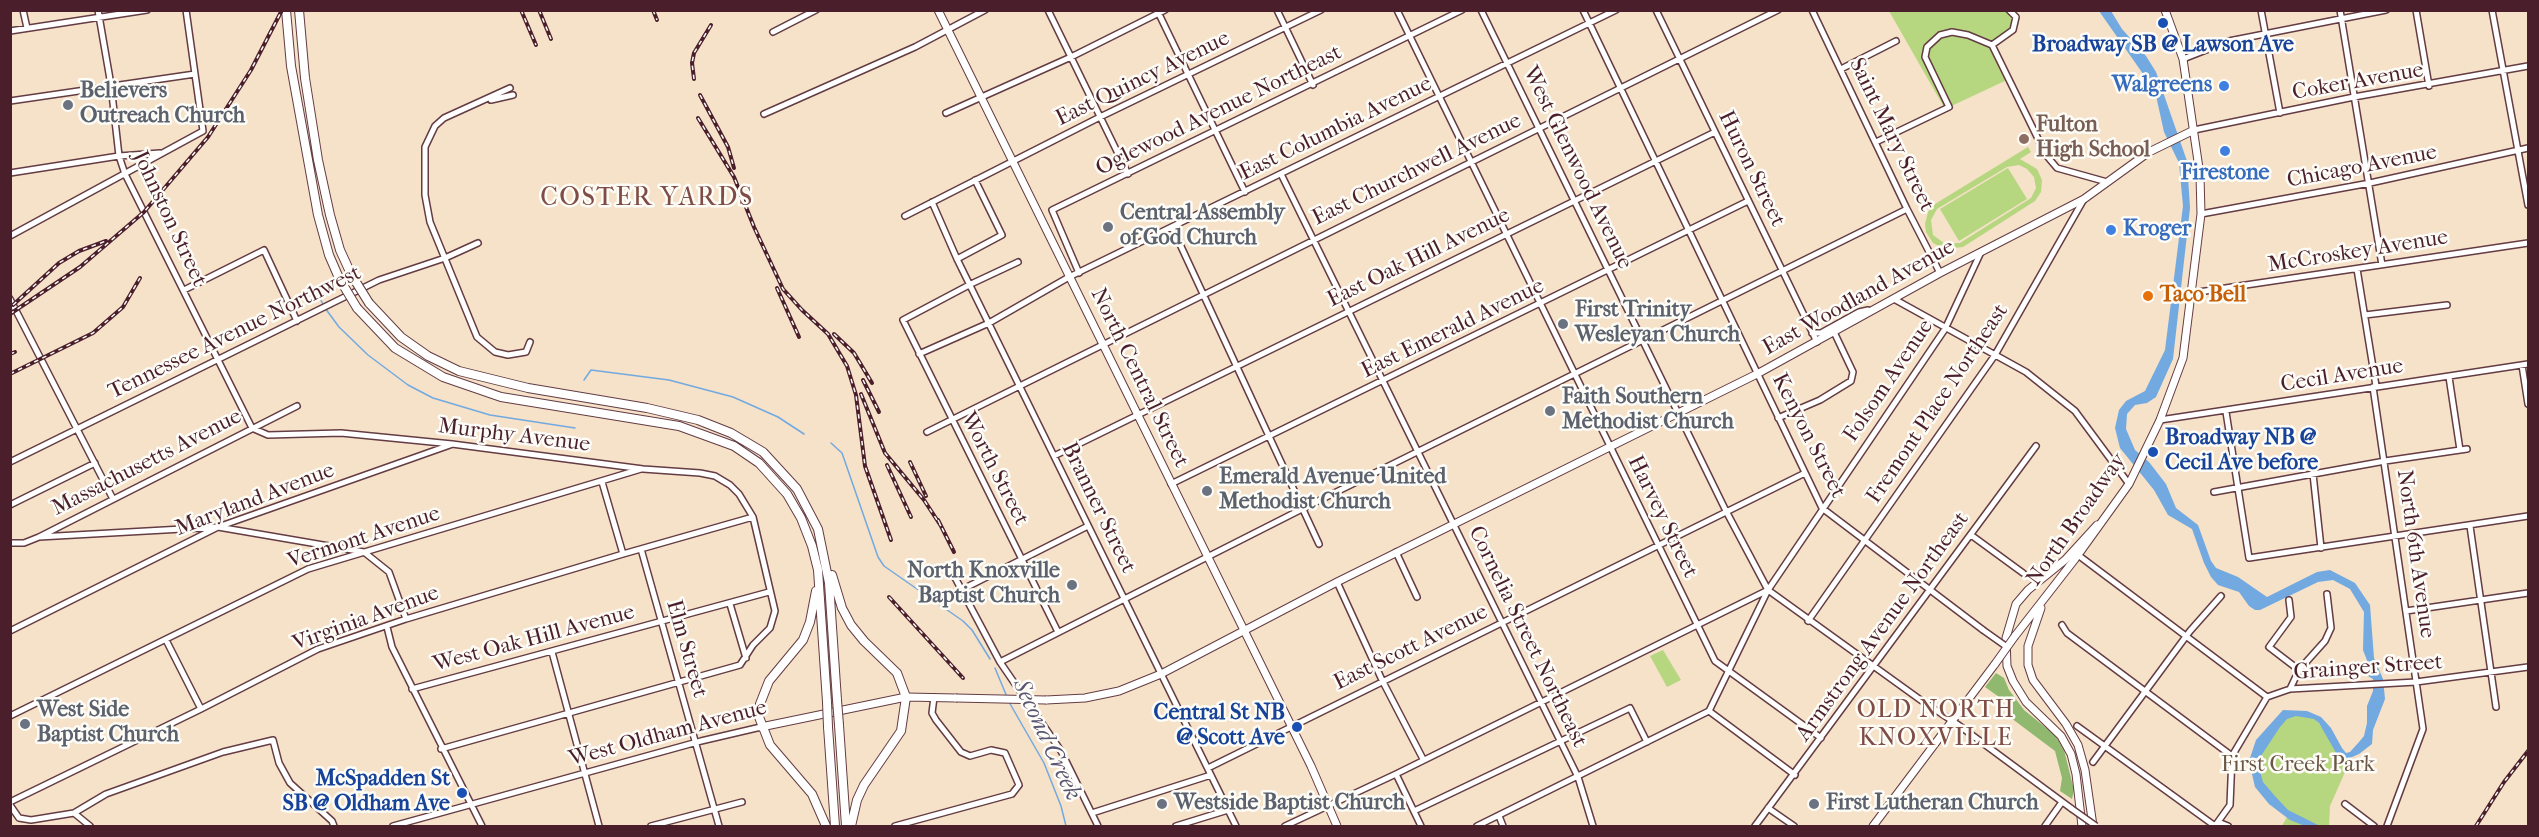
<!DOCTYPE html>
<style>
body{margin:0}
#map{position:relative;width:2539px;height:837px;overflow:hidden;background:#f6e1c9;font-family:"IM FELL French Canon",serif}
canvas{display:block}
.frame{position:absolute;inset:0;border:12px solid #4a1f2b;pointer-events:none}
</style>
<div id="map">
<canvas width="2539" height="837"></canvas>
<div class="frame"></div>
</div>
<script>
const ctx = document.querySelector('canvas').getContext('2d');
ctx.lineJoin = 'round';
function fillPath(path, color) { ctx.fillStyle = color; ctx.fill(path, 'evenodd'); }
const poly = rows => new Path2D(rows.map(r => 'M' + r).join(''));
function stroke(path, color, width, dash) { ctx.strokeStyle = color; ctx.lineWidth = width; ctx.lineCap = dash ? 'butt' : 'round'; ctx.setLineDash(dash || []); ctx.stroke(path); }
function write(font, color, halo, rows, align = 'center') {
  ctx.font = font + ' "IM FELL French Canon",serif'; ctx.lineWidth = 5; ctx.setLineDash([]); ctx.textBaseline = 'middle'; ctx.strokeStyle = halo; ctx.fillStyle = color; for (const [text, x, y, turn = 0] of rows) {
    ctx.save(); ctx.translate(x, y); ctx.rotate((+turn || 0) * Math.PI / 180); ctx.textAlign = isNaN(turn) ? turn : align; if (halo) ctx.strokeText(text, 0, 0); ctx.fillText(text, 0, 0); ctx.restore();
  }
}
fillPath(poly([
 [1889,11,2009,11,2016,17,2013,30,1992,45,2009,79,1945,109],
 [2028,147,2031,152,2020,159,2037,169,2042,180,2041,192,2035,201,1963,247,1945,249,1933,243,1926,232,1925,224,1928,212,1935,204],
 [2019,165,2027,169,2034,177,2036,188,2031,198,1960,243,1944,243,1933,235,1931,220,1937,209,2007,167],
 [2008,168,2027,199,1959,241,1940,209],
 [1663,650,1681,680,1667,687,1650,656],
 [2286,712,2311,714,2347,757,2345,772,2330,806,2329,826,2282,826,2287,817,2250,763]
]), '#b6d77f');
fillPath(poly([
 [1996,673,2004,678,2009,690,2024,710,2055,735,2064,750,2074,790,2072,799,2060,791,2062,778,2055,751,2015,721,2009,716,2009,704,1985,687]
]), '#90b86e');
fillPath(poly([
 [2099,11,2111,11,2122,29,2146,56,2156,72,2187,161,2190,208,2173,359,2156,397,2147,403,2135,405,2127,414,2126,429,2135,450,2149,462,2166,484,2176,508,2198,525,2211,561,2216,568,2238,577,2267,597,2317,572,2330,570,2355,583,2370,605,2374,658,2383,679,2385,699,2373,730,2372,744,2359,754,2350,758,2339,758,2319,723,2314,719,2296,716,2287,719,2280,727,2261,756,2260,771,2263,782,2274,795,2288,810,2320,826,2305,826,2290,820,2269,804,2255,787,2249,761,2256,740,2283,710,2307,711,2321,717,2331,728,2342,748,2346,753,2350,752,2359,742,2364,736,2367,723,2367,706,2373,691,2373,679,2368,676,2370,668,2363,650,2364,612,2350,589,2333,580,2318,582,2260,610,2255,610,2249,606,2239,592,2218,585,2211,577,2204,563,2192,529,2168,515,2154,490,2120,448,2115,428,2119,410,2126,401,2145,391,2165,350,2183,206,2179,163,2164,132,2155,91]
]), '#71a9e0');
stroke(poly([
 [319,297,323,304],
 [325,308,339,327,368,355,408,385,433,398,490,415,575,428],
 [584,380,591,370,669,380,733,397,778,417,804,434],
 [831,443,842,453,878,557,884,566,963,621,972,630,990,659],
 [995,668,1007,697],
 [1009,702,1044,763,1061,806,1066,826]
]), '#71a9e0', 1.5);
const minor = poly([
 [23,10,27,28],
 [98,10,111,85,119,156,125,174,252,428,268,435,341,433,452,444,643,469,700,473,715,476,730,485,739,494,753,517,775,611,770,628,753,645,740,665,441,749],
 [1048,10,1128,174],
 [1277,10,1313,85],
 [1397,10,1715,661,1821,738],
 [1481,10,1726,511,1768,590,1922,701,1957,724,2072,809],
 [1583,10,1822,508,1983,630],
 [1656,10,1817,342],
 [1812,10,1907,209,1940,273],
 [2261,10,2280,113],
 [2340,10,2382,265],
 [2416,10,2429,86],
 [2492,10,2528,205],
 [1158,12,1245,192],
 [10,31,147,10],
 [773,32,816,10],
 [1992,45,2013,30,2016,17,2009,10],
 [2183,59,2229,41,2386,10],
 [1841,69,1896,41],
 [510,88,444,118,435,126,425,147,425,195,430,222,477,337,495,352,508,355,526,352,530,342],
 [491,100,513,95],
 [10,101,195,74],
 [946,113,1071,57,1165,10],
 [764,114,915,47,985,10],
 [2194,130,2354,97,2528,66],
 [1876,142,1949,107,1925,57,1927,47,1940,35,1952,32,1968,35,1992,45,2046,155,2057,168,2107,182],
 [10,173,119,156,160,153],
 [1281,174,1578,777,1593,826],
 [932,202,957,259,1236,826],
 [2201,214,2370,183,2528,148],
 [905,216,1100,117,1321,10],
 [1172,227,1319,544],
 [10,236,203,131,186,10],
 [957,259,1002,235,975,180],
 [1018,262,971,284,903,320,1058,632],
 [2357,269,2376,386],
 [1079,273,1052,210,1462,10],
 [184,290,264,250,297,321],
 [2192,293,2528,243],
 [10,299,113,499],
 [1894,299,2026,372,2075,411,2129,484],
 [2365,315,2447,305],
 [1812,333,1821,333,1859,312,1868,310],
 [919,354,989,323,1069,277,1616,10],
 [2522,365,2528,404],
 [2449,377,2460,450],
 [2373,387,2423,729,2387,826],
 [2226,412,2249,558,2528,516],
 [1778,418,1820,400,1851,381,1853,372,1834,332],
 [2160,420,2528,364],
 [927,432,1778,10],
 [1054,456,1715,132],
 [10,462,379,280,445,258,478,243],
 [2313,474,2321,548],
 [602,482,623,554],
 [1171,484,1748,201],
 [2214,492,2385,461,2467,449],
 [10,505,95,463],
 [2470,526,2496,707],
 [1971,535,2023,573],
 [39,537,218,527,364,552,389,572,406,619],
 [10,543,24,543,39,537,297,406],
 [641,549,719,826],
 [1396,552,1417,597],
 [2078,555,2267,697],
 [951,570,1000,662,1061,751,1098,826],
 [1337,582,1382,680,1423,759],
 [961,590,1088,526],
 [2289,600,2291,617,2269,647,2299,670],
 [730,604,746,658],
 [2406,611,2528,593],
 [1808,621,1995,355,2084,199],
 [2062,625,2067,633,2232,756],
 [387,627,392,647,482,826],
 [10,631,218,527,450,445],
 [166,640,201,709],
 [552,652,599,826],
 [1000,662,1304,508,1907,209],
 [412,689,769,592],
 [2290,689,2299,670,2325,641,2331,628,2327,594],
 [2267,697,2290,689,2416,682,2528,667],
 [1709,711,1768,590,1945,329,1981,252],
 [1709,711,1795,775],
 [10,716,308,569,641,469],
 [2077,726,2215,826,2230,805,2232,756,2267,697],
 [2093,762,2190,631,2221,596],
 [1208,768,1805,473],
 [1396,774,1421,826],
 [10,802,201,709,318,649,406,619,623,554,753,517],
 [2345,804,2374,826],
 [10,805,19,818,31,820,74,813,90,826],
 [1768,808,1794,826],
 [1414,811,1630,708,1647,742],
 [74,813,106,794,223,752,273,740,279,763,290,783,332,821,334,826],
 [1092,813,1211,775],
 [1499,816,1503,826],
 [2218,822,2228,826],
 [393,826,701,741,761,727],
 [651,826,742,802],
 [895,826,1012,794,1019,785,1005,753,991,750,970,756,961,752,936,720,932,713,934,697],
 [1176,826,1228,810],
 [1285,826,1396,774,1768,590],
 [1477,826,1709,711],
 [1755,826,2036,446],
 [2045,826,2062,802]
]);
const major = poly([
 [938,10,1311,766,1337,826],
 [2041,608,2028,646,2028,665,2033,680,2066,724,2078,745,2085,770,2093,826],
 [2015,636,2075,559,2129,484,2160,420,2183,358,2201,214,2200,175,2183,59,2165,10],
 [1046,700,1085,698,1119,691,1161,674,1337,582,1757,374,1940,273,2084,199,2149,152,2194,130],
 [761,727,906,697,956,698],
 [1873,826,1995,664],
 [2082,826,2076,774,2071,754,2061,736,2026,702,2013,681,2007,666,2006,638,2016,604,2028,590,2065,560,2097,525]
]);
const highway = poly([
 [286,10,291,66,318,215,329,255,339,278],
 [299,10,305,78,318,160,330,215,340,250,351,274],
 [369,303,401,337,428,356,459,371,528,388,647,408,698,420,731,433,763,452,797,489,818,529,829,583,837,700],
 [357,308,395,348,443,377,501,397,679,426,734,446,759,463,787,494,801,518,812,546,818,570,827,702],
 [832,575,842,608,851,625,864,641,897,673,906,697,901,731,864,785,857,800,851,826],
 [816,591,810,622,803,640,769,681,760,704,759,717,770,745,812,794,826,826],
 [839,725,846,826],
 [828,727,835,826]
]);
stroke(minor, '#643c43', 8);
stroke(major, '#643c43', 9);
stroke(highway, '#643c43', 10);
stroke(minor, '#fff', 5);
stroke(major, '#fff', 7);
stroke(highway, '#fff', 8);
const rail = poly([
 [521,10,536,45],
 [539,10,551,39],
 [653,10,657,20],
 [694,79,692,63,694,53,711,25],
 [700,95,728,147,734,168],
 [698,118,734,177,754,227,783,289,802,310,828,334,847,366,856,395,865,466,891,540],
 [777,288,799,337],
 [13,305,59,263,79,251,106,241],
 [10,314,80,267,144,212,208,137,251,70,282,10],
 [834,334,854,353,872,383],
 [10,354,15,352],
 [10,374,93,333,123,307,140,278],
 [863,380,879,412],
 [861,394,885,453,924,500,941,526],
 [910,462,926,496],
 [887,465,911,517],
 [938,520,954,552],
 [889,597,963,678],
 [2476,826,2504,782,2528,751]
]);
stroke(rail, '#4a1f2b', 4);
stroke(rail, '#fdfcf7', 1.5, [4.5]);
const minorBridge = poly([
 [1983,630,2007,647],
 [2072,809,2096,826]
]);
const majorBridge = poly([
 [1995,664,2015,636],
 [956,698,1046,700]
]);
const highwayBridge = poly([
 [351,274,369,303],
 [339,278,357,308],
 [837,700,839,725],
 [827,702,828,727]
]);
stroke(minorBridge, '#643c43', 8, []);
stroke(majorBridge, '#643c43', 9, []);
stroke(highwayBridge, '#643c43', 10, []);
stroke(minorBridge, '#fff', 5);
stroke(majorBridge, '#fff', 7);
stroke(highwayBridge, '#fff', 8);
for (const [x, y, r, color] of [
 [2163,23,6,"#1a4fb4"],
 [2224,86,6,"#3f7fe0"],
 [68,105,6,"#6b7280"],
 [2024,139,6,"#8d6e63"],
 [2225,151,6,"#3f7fe0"],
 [1108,227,6,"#6b7280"],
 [2111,230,6,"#3f7fe0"],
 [2148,296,6,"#e8710a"],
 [1563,324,6,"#6b7280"],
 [1550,411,6,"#6b7280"],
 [2153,452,6,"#1a4fb4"],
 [1207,491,6,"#6b7280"],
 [1072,585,6,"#6b7280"],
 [25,724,6,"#6b7280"],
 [1297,727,6,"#1a4fb4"],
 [462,793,6,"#1a4fb4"],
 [1162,804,6,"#6b7280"],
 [1814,804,6,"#6b7280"]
]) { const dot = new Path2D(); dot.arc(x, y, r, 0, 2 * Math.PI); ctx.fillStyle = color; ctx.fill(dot); stroke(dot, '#fdfcf7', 2); }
write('bold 22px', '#164399', '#fdfcf7', [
 ["Broadway SB @ Lawson Ave",2163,46,"center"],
 ["Broadway NB @",2165,439,"left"],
 ["Cecil Ave before",2165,464,"left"],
 ["Central St NB",1285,714],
 ["@ Scott Ave",1285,739],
 ["McSpadden St",450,780],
 ["SB @ Oldham Ave",450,805]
], 'right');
write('22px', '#4a1f2b', '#fdfcf7', [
 ["East Quincy Avenue",1143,79,-26],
 ["Coker Avenue",2358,82,-10],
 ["Oglewood Avenue Northeast",1219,111,-26],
 ["East Columbia Avenue",1336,129,-26],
 ["Saint Mary Street",1891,135,64],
 ["Chicago Avenue",2362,167,-11],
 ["West Glenwood Avenue",1577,168,64],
 ["Huron Street",1751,169,64],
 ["East Churchwell Avenue",1417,170,-26],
 ["Johnston Street",169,219,65],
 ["McCroskey Avenue",2358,252,-9],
 ["East Oak Hill Avenue",1419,258,-26],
 ["East Woodland Avenue",1859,298,-29],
 ["East Emerald Avenue",1453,329,-26],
 ["Tennessee Avenue Northwest",235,333,-26],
 ["Cecil Avenue",2342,376,-9],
 ["North Central Street",1139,378,64],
 ["Folsom Avenue",1889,381,-56],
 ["Fremont Place Northeast",1938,404,-56],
 ["Murphy Avenue",514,436,7],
 ["Kenyon Street",1808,436,63],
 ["Massachusetts Avenue",147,463,-27],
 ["Worth Street",994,469,63],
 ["Maryland Avenue",255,500,-21],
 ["Branner Street",1098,508,64],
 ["Harvey Street",1662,517,64],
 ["North Broadway",2077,520,-55],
 ["Vermont Avenue",364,538,-18],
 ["North 6th Avenue",2415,554,82],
 ["Virginia Avenue",366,619,-20],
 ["Armstrong Avenue Northeast",1883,627,-54],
 ["Cornelia Street Northeast",1527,637,64],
 ["West Oak Hill Avenue",534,639,-15],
 ["East Scott Avenue",1411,648,-26],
 ["Elm Street",686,649,74],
 ["Grainger Street",2368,668,-4],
 ["West Oldham Avenue",668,734,-15]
]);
write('bold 22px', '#366cbe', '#fdfcf7', [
 ["Walgreens",2212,86],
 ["Firestone",2225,174,"center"],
 ["Kroger",2123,230,"left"]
], 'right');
write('bold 22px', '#5b616d', '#fdfcf7', [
 ["Believers",80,92],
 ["Outreach Church",80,117],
 ["Central Assembly",1120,214],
 ["of God Church",1120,239],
 ["First Trinity",1575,311],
 ["Wesleyan Church",1575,336],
 ["Faith Southern",1562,398],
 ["Methodist Church",1562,423],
 ["Emerald Avenue United",1219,478],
 ["Methodist Church",1219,503],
 ["North Knoxville",1060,572,"right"],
 ["Baptist Church",1060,597,"right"],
 ["West Side",37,711],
 ["Baptist Church",37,736],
 ["Westside Baptist Church",1174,804],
 ["First Lutheran Church",1826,804]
], 'left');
write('bold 22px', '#785e54', '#fdfcf7', [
 ["Fulton",2036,126],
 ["High School",2036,151]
], 'left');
write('bold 22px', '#c56008', '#fdfcf7', [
 ["Taco Bell",2160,296]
], 'left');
write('22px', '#6a5644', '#fdfcf7', [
 ["First Creek Park",2298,766]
]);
ctx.letterSpacing = '1.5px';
write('24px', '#7f4d45', '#fdfcf7', [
 ["OLD NORTH",1936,711],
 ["KNOXVILLE",1936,739]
]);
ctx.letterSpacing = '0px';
write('italic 24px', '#5a5673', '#fdfcf7', [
 ["Second Creek",1046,740,65]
]);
ctx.letterSpacing = '1.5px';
write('26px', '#7f4d45', '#fdfcf7', [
 ["COSTER YARDS",647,199]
]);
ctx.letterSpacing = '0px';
</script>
